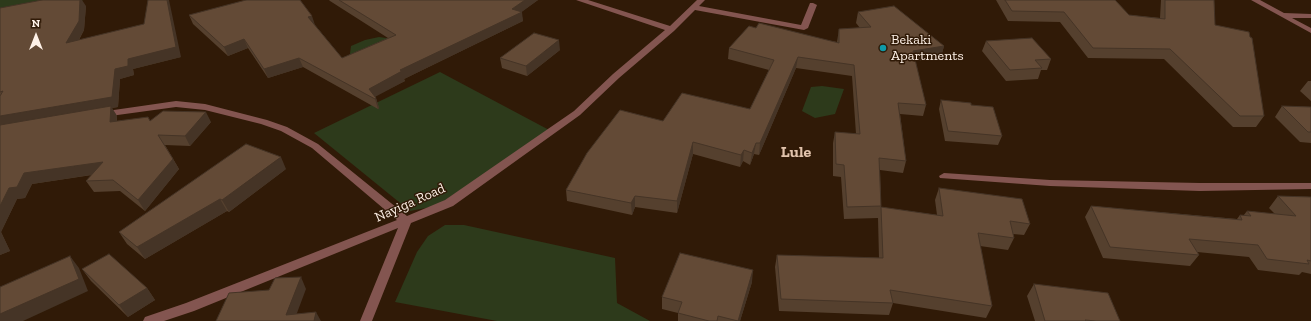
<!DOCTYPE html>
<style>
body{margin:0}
#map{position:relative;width:1311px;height:321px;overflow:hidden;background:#301a07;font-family:"Zilla Slab",serif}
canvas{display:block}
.north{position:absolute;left:16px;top:16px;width:40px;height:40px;-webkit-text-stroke:3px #301a07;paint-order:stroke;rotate:0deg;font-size:11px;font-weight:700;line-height:16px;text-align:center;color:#fef1e7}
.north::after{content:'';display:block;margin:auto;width:14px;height:18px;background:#fef1e7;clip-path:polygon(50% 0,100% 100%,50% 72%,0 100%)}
</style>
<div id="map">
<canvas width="1311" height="321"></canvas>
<div class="north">N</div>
</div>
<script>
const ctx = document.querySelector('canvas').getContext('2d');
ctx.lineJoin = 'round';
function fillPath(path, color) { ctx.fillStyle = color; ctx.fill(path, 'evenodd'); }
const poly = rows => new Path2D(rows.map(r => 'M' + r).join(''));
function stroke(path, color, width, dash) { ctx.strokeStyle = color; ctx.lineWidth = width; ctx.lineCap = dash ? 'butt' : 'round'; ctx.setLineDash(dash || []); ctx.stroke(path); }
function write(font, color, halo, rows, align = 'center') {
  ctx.font = font + ' "Zilla Slab",serif'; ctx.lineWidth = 3; ctx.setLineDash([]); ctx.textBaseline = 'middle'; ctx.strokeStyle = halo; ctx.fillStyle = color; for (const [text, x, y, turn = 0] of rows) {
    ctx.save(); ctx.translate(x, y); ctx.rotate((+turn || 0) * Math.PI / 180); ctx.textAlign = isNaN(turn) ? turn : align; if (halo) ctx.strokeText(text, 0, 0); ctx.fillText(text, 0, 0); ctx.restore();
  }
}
fillPath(poly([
 [0,0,84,0,0,17],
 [379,37,393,39,349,61,351,46,365,40],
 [440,72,551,131,436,206,410,211,314,133],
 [822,86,844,89,835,114,815,118,802,111,811,87],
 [445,225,464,225,615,258,617,303,650,321,497,321,395,302,417,252,428,236]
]), '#2d3a1b');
fillPath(poly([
 [576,0,588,0,670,26,697,0,705,0,699,6,801,25,810,3,813,3,817,5,808,28,804,30,695,10,674,31,619,78,580,115,453,206,411,223,372,321,360,321,398,228,194,311,164,321,143,321,145,317,186,303,397,220,312,148,281,131,261,124,205,110,176,107,103,117,100,116,98,114,100,112,176,101,205,104,267,120,287,127,318,144,407,216,445,200,574,111,613,74,665,30,576,0],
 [1251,0,1260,0,1284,13,1311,14,1311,18,1292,18,1311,28,1311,33,1251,0],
 [944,173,1050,180,1200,183,1311,183,1311,189,1200,191,1050,186,940,178,939,176,944,173]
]), '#835550');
fillPath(poly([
 [329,0,538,0,521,12,523,21,404,79,405,81,375,96,376,98,379,108,378,109,303,67,268,78,248,48,228,56,193,24,189,15,314,24,342,58,388,38,330,1],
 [996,0,1115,0,1129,15,1160,18,1161,0,1214,0,1215,25,1264,116,1256,127,1233,127,1164,59,1088,58,1060,22,1008,21],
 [86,6,84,30,79,40,181,57,133,69,134,75,120,79,118,107,112,108,117,116,117,121,150,121,211,122,190,146,165,145,179,169,145,211,120,191,94,192,86,181,92,175,32,184,25,198,17,199,1,232,10,251,0,255,0,8],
 [858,12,944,46,941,57,915,61,926,105,923,116,900,114,906,161,903,173,880,170,881,207,937,215,935,200,939,188,1030,224,1024,235,1013,234,1014,238,1008,250,980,246,992,306,986,318,893,303,889,315,779,311,775,267,777,255,879,258,878,218,844,219,841,177,833,176,833,143,835,132,856,134,852,76,796,68,759,155,754,154,750,165,743,161,740,167,693,154,677,213,635,207,632,215,567,201,566,190,663,121,750,109,769,70,728,59,729,48,756,28,837,42,839,29,860,28,856,23],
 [986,41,1051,59,1047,70,1041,70,1038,79,1006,81,982,51],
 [560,50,527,76,502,68,500,58],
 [1308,81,1311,81,1311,101,1300,91],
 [941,100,971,105,1002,136,998,145,945,141,939,109],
 [1282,106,1311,107,1311,143,1300,142,1275,117],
 [286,169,229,212,227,211,145,259,127,244,119,232],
 [1278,196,1311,197,1311,274,1302,272,1299,275,1258,270,1249,257,1197,252,1199,255,1190,266,1103,258,1085,217,1091,206,1237,219,1240,215,1243,216,1247,211,1275,214,1269,208],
 [82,269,147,288,155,300,128,317,91,281],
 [752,282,740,321,678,321,678,313,662,309,662,297],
 [1034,284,1120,321,1035,321,1027,296]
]), '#55402e');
fillPath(poly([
 [80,0,82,0,86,6,84,30,72,52,66,43],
 [167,0,169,0,181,57,133,69,134,75,120,79,118,107,112,108,117,116,116,132,110,122,0,127,0,116,115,69,128,59],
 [525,0,538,0,519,14,522,12,523,21,404,79,405,81,373,98,369,89,400,70,512,9],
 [312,16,315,25,308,17],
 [244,39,248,48,228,56,224,47],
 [559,40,560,50,527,76,526,66],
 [944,46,941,57,910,62,913,51],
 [798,57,796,68,759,155,760,143],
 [299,58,303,67,268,78,264,69],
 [376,98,379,108,378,109,375,99],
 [206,112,211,122,190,146,185,136],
 [693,142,693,154,677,213,677,201],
 [756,143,754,154,750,165,752,153],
 [744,150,743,161,740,167,741,155],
 [281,157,286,169,229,212,222,200],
 [173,159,179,169,145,211,138,200],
 [103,162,110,172,32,184,25,198,17,199,1,232,10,251,0,255,0,206,9,188,24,173],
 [635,196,635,207,632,215,631,203],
 [220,199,227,211,145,259,137,247],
 [70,256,79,268,88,291,23,321,0,321,0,314],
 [753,270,752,282,740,321,738,321],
 [301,277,306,289,294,321,286,315],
 [147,288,155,300,128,317,119,305],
 [316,312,321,321,314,321]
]), '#453426');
const building = poly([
 [42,0,80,0,79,21,66,43,144,24,148,0,167,0,176,47,128,59,128,66,115,69,112,97,0,116,0,96,3,91,0,92,0,8,42,0],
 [246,0,300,0,312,16,308,17,342,58,396,35,339,0,525,0,512,9,522,12,400,70,402,71,369,89,376,98,375,99,299,58,264,69,244,39,224,47,189,15,246,0],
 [1005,0,1115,0,1129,15,1165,19,1165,0,1214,0,1215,25,1249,32,1250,37,1252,38,1264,116,1240,116,1170,49,1093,48,1064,12,1012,11,1005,0],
 [894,6,944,46,913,51,926,105,898,103,906,161,879,158,881,206,847,207,844,165,836,164,835,132,860,134,854,65,798,57,760,143,756,143,752,153,744,150,741,155,693,142,677,201,635,196,631,203,566,190,587,153,620,110,663,121,682,93,750,109,774,60,729,48,749,26,756,28,759,23,839,43,839,29,871,27,858,12,894,6],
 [534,33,559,40,526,66,500,58,534,33],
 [1032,38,1051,59,1035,60,1042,68,1010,70,986,41,1032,38],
 [941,100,971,103,971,105,993,107,1002,136,948,131,941,100],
 [111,106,110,122,148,117,150,121,163,111,206,112,185,136,158,135,173,159,138,200,113,180,86,181,103,162,24,173,17,187,9,188,0,206,0,125,111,106],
 [1282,106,1311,107,1311,132,1308,132,1282,106],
 [246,144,281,157,222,200,220,199,137,247,119,232,246,144],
 [939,188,1022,199,1030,224,1010,221,1014,238,978,233,992,306,890,290,893,303,781,299,777,255,883,258,881,207,943,216,939,188],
 [1278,196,1311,197,1311,261,1307,260,1309,264,1267,259,1258,245,1189,239,1199,255,1110,247,1091,206,1242,220,1240,215,1251,216,1247,211,1296,216,1278,196],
 [680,253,753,270,738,321,718,316,717,321,709,321,678,313,682,302,662,297,680,253],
 [109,254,147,288,119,305,82,269,109,254],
 [70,256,79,279,0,314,0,287,70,256],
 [301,277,286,315,316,312,314,321,216,321,229,293,269,290,275,278,301,277],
 [1034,284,1108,293,1120,321,1096,321,1085,320,1086,321,1045,321,1034,284]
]);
fillPath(building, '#634a36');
stroke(building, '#453426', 1);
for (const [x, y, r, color] of [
 [883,48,4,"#0f9aa8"]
]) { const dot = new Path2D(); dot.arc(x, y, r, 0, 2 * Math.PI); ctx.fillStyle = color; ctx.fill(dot); stroke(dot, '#301a07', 1.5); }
write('14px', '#fef1e7', '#301a07', [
 ["Bekaki",891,40],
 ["Apartments",891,56]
], 'left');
write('14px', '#fef1e7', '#301a07', [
 ["Nayiga Road",410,203,-24]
]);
write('bold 16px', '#e1c3ac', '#301a07', [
 ["Lule",796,152]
]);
</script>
